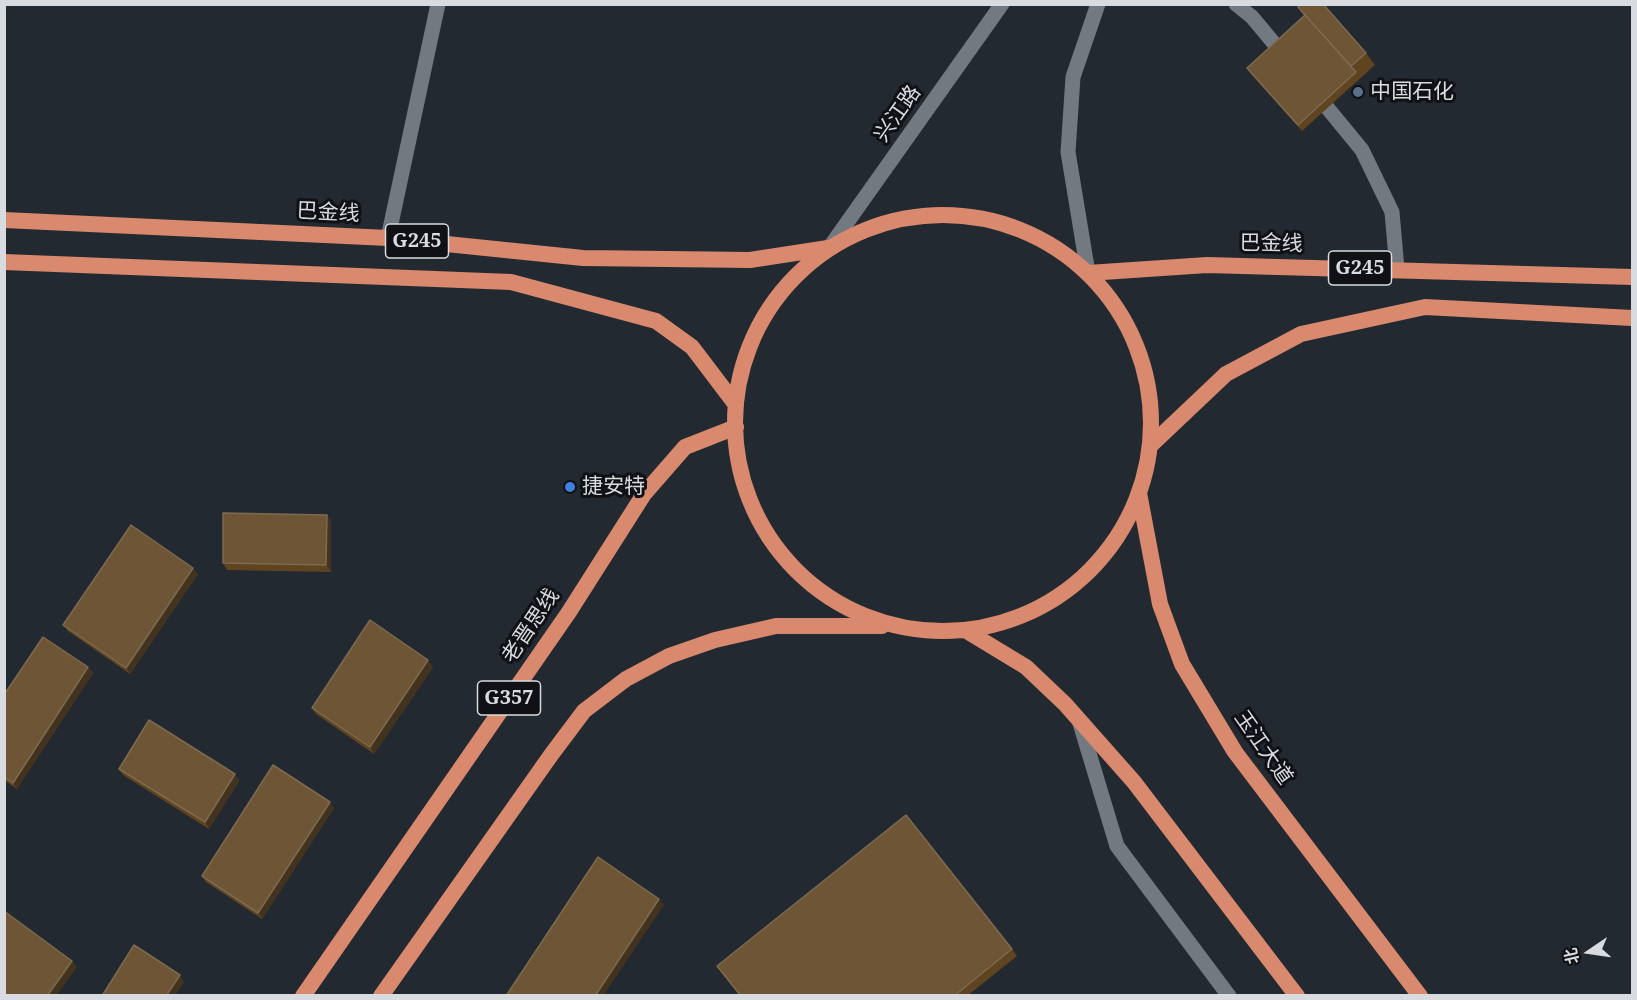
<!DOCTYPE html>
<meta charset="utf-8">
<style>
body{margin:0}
#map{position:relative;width:1637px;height:1000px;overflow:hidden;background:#232930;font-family:"Noto Serif","Noto Sans SC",serif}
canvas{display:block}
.frame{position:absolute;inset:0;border:6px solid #d8dce0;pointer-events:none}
.north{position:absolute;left:1559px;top:922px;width:60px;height:60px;-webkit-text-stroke:4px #0f1114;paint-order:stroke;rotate:257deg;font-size:16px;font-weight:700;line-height:24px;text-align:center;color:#d8dce0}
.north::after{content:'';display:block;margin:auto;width:21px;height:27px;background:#d8dce0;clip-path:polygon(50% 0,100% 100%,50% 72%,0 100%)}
</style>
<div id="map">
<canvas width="1637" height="1000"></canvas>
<div class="frame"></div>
<div class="north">北</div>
</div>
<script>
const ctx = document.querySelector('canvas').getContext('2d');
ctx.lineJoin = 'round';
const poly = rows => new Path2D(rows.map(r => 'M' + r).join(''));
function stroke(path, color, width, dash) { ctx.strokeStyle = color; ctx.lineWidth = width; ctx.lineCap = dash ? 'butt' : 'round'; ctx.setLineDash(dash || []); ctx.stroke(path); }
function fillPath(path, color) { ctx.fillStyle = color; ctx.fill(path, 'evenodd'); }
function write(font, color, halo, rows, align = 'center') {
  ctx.font = font + ' "Noto Serif","Noto Sans SC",serif'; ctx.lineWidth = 6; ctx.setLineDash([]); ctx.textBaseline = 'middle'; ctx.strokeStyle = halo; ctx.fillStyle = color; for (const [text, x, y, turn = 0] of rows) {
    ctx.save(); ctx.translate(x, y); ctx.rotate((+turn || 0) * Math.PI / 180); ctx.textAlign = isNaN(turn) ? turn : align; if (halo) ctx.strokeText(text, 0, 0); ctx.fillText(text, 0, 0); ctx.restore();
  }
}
stroke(poly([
 [1236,4,1252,17,1287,59],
 [1316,94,1362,150,1392,212,1397,269]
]), '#727981', 15);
stroke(poly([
 [388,238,438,4],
 [1079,720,1117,846,1229,996]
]), '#727981', 15);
stroke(poly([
 [829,248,1002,4],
 [1088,273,1068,152,1073,77,1098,4]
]), '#727981', 15);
stroke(poly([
 '735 423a208 208 0 1 1 416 0a208 208 0 1 1-416 0Z',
 [4,220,388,238,583,258,750,260,828,248],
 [4,262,511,282,656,321,692,347,736,405],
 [1088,273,1207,265,1632,277],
 [1150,446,1226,374,1301,334,1425,307,1632,318],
 [1139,493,1160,604,1182,664,1235,752,1420,996],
 [965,630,1026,667,1065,704,1134,782,1297,996],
 [303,996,569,612,644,494,685,447,736,427],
 [381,996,551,755,584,711,626,679,669,656,715,640,776,626,882,626]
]), '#d9896d', 16);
fillPath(poly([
 [1298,7,1366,53,1375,65,1302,131,1251,74,1247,68,1304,16],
 [327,515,331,521,331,572,227,570,223,563],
 [198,574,130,674,68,631,63,625],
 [88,667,93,673,17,789,4,780,4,695],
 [433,667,374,754,316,714,312,708],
 [119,769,235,774,239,781,209,829,123,775],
 [334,808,262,919,206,882,202,876],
 [1012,949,1017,956,967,996,740,996,717,966]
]), '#604420');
fillPath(poly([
 [327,515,331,521,331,572,326,565],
 [193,568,198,574,130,674,126,668],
 [428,660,433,667,374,754,370,747],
 [88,667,93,673,17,789,13,783],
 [235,774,239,781,209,829,205,822],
 [330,802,334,808,262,919,258,913],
 [659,899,664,905,603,996,595,996],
 [72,961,77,967,56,996,47,996],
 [180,975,184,982,175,996,166,996]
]), '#42331e');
const building = poly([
 [1301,4,1323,4,1366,53,1351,66,1298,7,1301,4],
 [1305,15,1356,72,1298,125,1247,68,1305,15],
 [223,513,327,515,326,565,223,563,223,513],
 [131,525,193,568,126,668,63,625,131,525],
 [370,620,428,660,370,747,312,708,370,620],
 [43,637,88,667,13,783,4,777,4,695,43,637],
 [149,720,235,774,205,822,119,769,149,720],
 [273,765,330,802,258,913,202,876,273,765],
 [906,815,1012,949,954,996,741,996,717,966,906,815],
 [598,857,659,899,595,996,506,996,598,857],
 [4,911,72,961,47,996,6,996,4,994,4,911],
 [134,945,180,975,166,996,102,996,134,945]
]);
fillPath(building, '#6d5535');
stroke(building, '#7e6a50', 1.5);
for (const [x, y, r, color] of [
 [1358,92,6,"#5c6f8a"],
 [570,487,6,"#3f7fe0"]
]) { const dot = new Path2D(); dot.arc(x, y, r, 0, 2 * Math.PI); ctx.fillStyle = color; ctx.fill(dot); stroke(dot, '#0f1114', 2); }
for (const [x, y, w] of [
 [417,241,63],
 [1360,268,63],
 [509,698,63]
]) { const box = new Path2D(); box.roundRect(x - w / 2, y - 17, w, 34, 4.5); ctx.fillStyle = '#0f1114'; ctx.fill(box); stroke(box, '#d8dce0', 1.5); }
write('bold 20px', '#d8dce0', null, [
 ["G245",417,241],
 ["G245",1360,268],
 ["G357",509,698]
]);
write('21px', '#d8dce0', '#0f1114', [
 ["中国石化",1370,92],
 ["捷安特",582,487]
], 'left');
write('21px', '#d8dce0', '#0f1114', [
 ["兴江路",898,114,-55],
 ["巴金线",328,213,3],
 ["巴金线",1271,244,1],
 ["老晋思线",531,626,-56],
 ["玉江大道",1263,748,55]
]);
</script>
